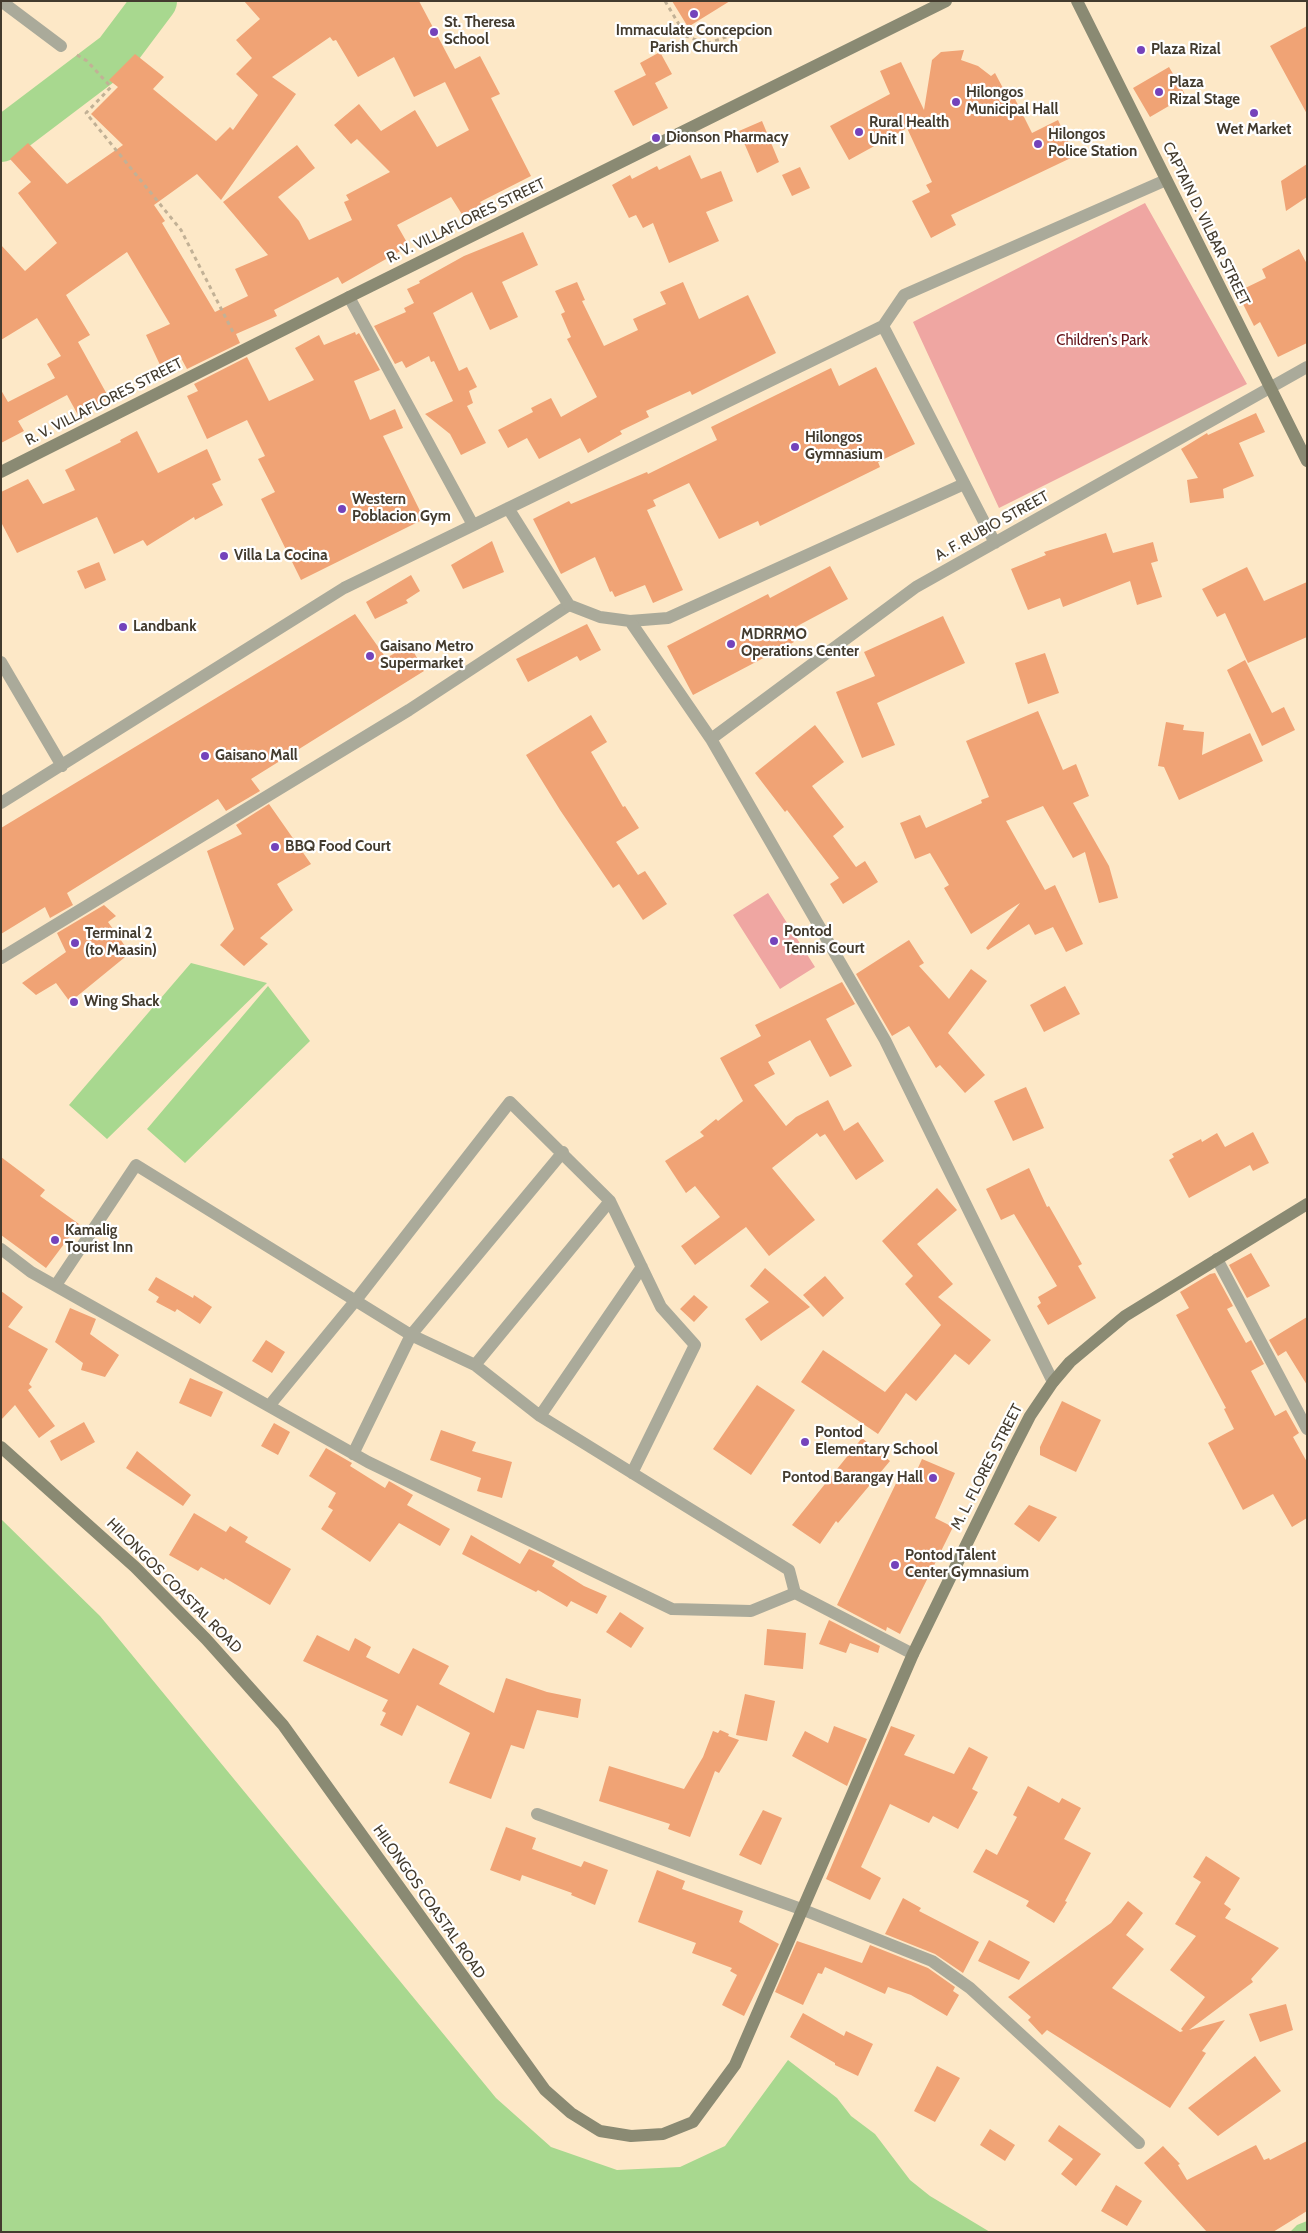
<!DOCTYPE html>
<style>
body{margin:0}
#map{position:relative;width:1308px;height:2233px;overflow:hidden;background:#fde8c7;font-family:Cabin,sans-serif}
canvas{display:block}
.frame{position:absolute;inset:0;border:2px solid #433b2e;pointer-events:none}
</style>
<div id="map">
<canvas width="1308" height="2233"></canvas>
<div class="frame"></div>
</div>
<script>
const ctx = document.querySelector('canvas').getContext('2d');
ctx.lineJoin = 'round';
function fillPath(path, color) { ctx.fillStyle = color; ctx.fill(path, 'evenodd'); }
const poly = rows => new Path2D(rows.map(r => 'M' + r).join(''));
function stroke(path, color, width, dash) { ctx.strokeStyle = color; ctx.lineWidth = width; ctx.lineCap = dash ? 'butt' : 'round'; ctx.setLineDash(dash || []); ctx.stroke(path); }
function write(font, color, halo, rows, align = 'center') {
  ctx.font = font + ' Cabin,sans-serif'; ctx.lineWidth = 4.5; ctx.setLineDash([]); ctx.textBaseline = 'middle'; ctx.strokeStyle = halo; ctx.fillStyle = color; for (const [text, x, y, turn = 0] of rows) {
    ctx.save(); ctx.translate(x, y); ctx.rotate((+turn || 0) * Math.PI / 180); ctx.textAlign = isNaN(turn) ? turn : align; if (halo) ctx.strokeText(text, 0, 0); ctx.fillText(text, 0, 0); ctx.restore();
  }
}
fillPath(poly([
 [1145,203,1247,384,999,508,913,322],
 [768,893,815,967,780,989,733,915]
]), '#efa6a2');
fillPath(poly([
 [191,963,267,983,107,1139,69,1105],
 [268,986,310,1041,185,1163,147,1129],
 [1,1519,100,1616,496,2098,551,2147,617,2170,680,2167,725,2146,788,2060,837,2098,851,2116,875,2134,910,2180,930,2196,990,2232,1,2232],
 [1307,2221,1307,2232,1290,2232,1297,2225]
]), '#a8d88f');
stroke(poly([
 [1,140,116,53,155,1]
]), '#a8d88f', 44);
fillPath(poly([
 [244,1,419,1,455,69,480,56,500,94,491,98,531,176,480,202,482,205,463,216,451,197,397,225,409,246,342,284,338,277,274,310,277,316,236,334,240,343,187,369,181,358,161,367,146,335,170,324,127,252,66,295,90,335,78,342,109,398,78,415,67,395,18,421,24,431,1,443,1,390,8,402,55,378,47,364,61,356,37,318,1,340,1,245,25,271,57,243,18,193,31,182,10,159,28,143,67,184,123,145,91,114,118,87,109,80,135,54,164,77,153,89,216,141,230,127,233,130,258,95,236,74,252,58,236,40,260,19],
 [330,37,333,41,336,40,358,77,394,57,414,97,445,82,469,130,437,147,415,110,381,131,359,104,334,125,351,144,357,139,390,172,346,195,349,200,344,202,352,220,309,240,299,221,278,197,315,168,297,145,223,202,268,255,235,269,248,296,215,312,162,223,165,221,154,205,197,174,221,200,296,94,272,77],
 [672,1,730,1,688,27],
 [1307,26,1307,114,1270,46],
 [964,50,961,60,978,66,991,76,995,73,1004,90,1010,89,1032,133,1058,120,1075,156,951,215,956,225,931,238,912,201,930,192,926,185,932,182,907,128,849,160,830,126,890,94,880,71,901,62,924,110,932,60,941,52],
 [660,52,672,74,655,83,668,108,633,126,614,91,646,75,640,63],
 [1169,67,1186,96,1150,117,1133,88],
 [762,121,779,162,757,173,739,131],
 [690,155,701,179,721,171,733,201,706,212,719,241,669,263,653,223,643,228,636,215,629,218,612,185,630,175,632,179,657,166,659,170],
 [1307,164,1307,197,1286,211,1281,181],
 [800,167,810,188,792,196,782,175],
 [523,232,538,265,502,282,518,317,490,330,472,292,433,313,459,371,467,367,477,387,469,391,473,403,467,406,486,443,461,455,450,434,425,414,453,401,434,361,431,362,429,356,406,368,402,361,395,364,374,326,406,312,404,308,414,303,407,289,420,283,419,281,464,256],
 [1299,249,1307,264,1307,343,1278,357,1260,322,1254,326,1237,292,1266,278,1262,269],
 [577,282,585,300,582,301,604,346,638,330,633,319,666,304,660,292,683,282,699,319,748,295,776,353,692,395,690,391,646,411,649,417,620,431,622,434,588,453,580,438,539,459,527,438,508,448,498,430,533,412,531,408,551,398,561,417,597,397,567,339,571,337,561,314,565,312,555,291],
 [355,332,356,335,359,333,380,370,354,381,370,420,395,409,403,428,383,436,424,519,301,580,261,499,275,492,258,459,265,456,247,420,207,439,187,396,198,391,194,384,247,357,269,401,314,380,295,348,319,335,324,345],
 [876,367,915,444,878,462,880,467,760,526,758,521,719,539,689,483,653,500,656,506,647,510,683,590,653,603,645,585,615,597,612,591,610,592,595,557,561,574,533,519,569,501,571,504,647,472,648,474,717,440,711,427,831,368,839,386],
 [1256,413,1265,432,1239,443,1254,476,1223,489,1224,498,1190,503,1187,480,1198,478,1181,449,1207,433,1208,435],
 [137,431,158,473,207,449,221,480,212,484,223,505,195,520,194,517,147,546,143,540,114,554,97,517,17,553,1,522,1,492,28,479,43,504,75,490,65,470,121,442,120,440],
 [1106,533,1113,553,1153,542,1158,561,1151,563,1162,597,1137,605,1130,581,1063,607,1060,598,1028,610,1011,569,1046,555,1044,552],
 [492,541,504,572,463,589,451,565],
 [99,562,106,580,85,589,77,571],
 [830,566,848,599,788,631,794,642,693,695,667,646,768,594,770,598],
 [1247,567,1264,601,1307,582,1307,637,1248,663,1225,613,1217,617,1202,589],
 [411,575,420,591,406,600,408,603,375,619,366,602],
 [355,614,386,658,410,645,424,671,251,779,260,791,226,811,218,799,67,893,73,905,50,918,45,907,1,934,1,828],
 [943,616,965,663,877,703,895,745,862,758,836,692,875,676,864,652],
 [587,624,601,650,580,661,577,656,528,682,516,659],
 [1045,653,1059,693,1028,704,1015,663],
 [1245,660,1272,713,1284,707,1295,730,1262,746,1227,670],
 [1038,711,1063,770,1076,764,1089,796,1073,803,1109,866,1118,898,1099,903,1085,852,1073,858,1043,806,1006,821,1045,890,1055,885,1083,944,1066,952,1053,927,1035,935,1029,924,988,950,986,948,1020,903,971,934,944,888,949,885,930,853,915,859,900,823,920,815,926,828,982,803,981,800,989,797,966,741],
 [591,715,607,742,591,752,623,807,625,806,639,828,616,842,638,875,645,871,667,904,643,920,619,884,613,888,560,810,526,755],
 [1166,722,1184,725,1183,730,1204,732,1202,755,1250,733,1263,761,1179,800,1164,767,1158,766],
 [815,725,844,762,812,786,844,827,833,836,856,867,865,861,878,882,843,904,830,884,839,878,787,810,785,812,755,773],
 [269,804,311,864,277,884,293,910,260,938,268,944,244,966,220,945,234,929,207,851,242,834,236,825],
 [104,905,116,916,108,922,130,953,70,1002,56,983,36,995,22,983,66,952,57,933],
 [909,940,924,963,919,966,949,999,971,969,987,981,948,1033,985,1075,965,1093,940,1065,936,1068,909,1026,892,1036,856,974],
 [842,982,855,1004,826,1019,852,1066,830,1077,810,1040,768,1062,775,1074,754,1085,786,1126,796,1117,828,1100,844,1131,858,1122,884,1161,856,1180,825,1134,820,1137,817,1133,772,1168,815,1220,769,1256,746,1227,695,1265,681,1246,720,1217,695,1186,686,1193,665,1161,704,1136,700,1132,716,1119,718,1121,743,1101,720,1058,761,1036,755,1025],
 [1065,986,1080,1014,1044,1032,1030,1005],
 [1026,1087,1044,1128,1013,1141,994,1101],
 [1253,1132,1269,1163,1253,1171,1250,1165,1189,1198,1169,1160,1174,1157,1172,1154,1201,1139,1202,1142,1217,1133,1225,1147],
 [1,1157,45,1190,40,1196,79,1224,46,1268,1,1235],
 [1029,1168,1047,1207,1049,1206,1082,1264,1078,1266,1096,1298,1048,1325,1037,1306,1041,1303,1038,1297,1057,1286,1014,1214,1001,1220,986,1189],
 [937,1188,957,1210,917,1244,953,1284,938,1297,991,1340,969,1365,955,1354,916,1401,906,1393,878,1434,801,1382,823,1350,885,1392,941,1325,905,1284,913,1276,882,1241],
 [1251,1253,1270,1286,1247,1298,1229,1265],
 [765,1268,810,1307,761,1341,745,1319,769,1302,750,1286],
 [1215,1273,1233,1306,1227,1309,1246,1343,1251,1340,1264,1364,1251,1371,1275,1416,1286,1410,1299,1433,1293,1437,1307,1462,1307,1518,1292,1527,1273,1494,1243,1510,1208,1443,1234,1429,1224,1409,1226,1408,1176,1315,1189,1308,1180,1292,1210,1274],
 [825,1276,844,1298,823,1317,803,1295],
 [156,1277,193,1298,194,1295,212,1307,200,1324,177,1309,175,1312,156,1302,159,1297,148,1290],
 [1,1291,23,1307,8,1327,48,1349,29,1384,32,1387,28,1390,55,1426,39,1438,15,1405,1,1420],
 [694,1295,708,1307,694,1322,680,1309],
 [70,1308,96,1319,90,1334,119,1355,105,1377,81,1370,83,1363,55,1342],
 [1307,1317,1307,1385,1286,1351,1278,1356,1269,1340],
 [266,1340,285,1352,272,1373,252,1361],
 [190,1378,223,1392,211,1417,179,1403],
 [757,1385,795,1410,751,1475,713,1449],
 [1062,1401,1101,1420,1076,1472,1040,1455,1040,1447],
 [84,1422,95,1442,61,1461,50,1441],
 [274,1423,290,1432,278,1455,261,1446],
 [441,1430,476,1442,472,1451,512,1462,502,1498,477,1491,481,1478,430,1460],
 [862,1438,890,1461,838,1523,836,1521,820,1544,792,1525],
 [326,1448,352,1463,350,1466,385,1488,389,1481,413,1495,407,1505,450,1529,440,1546,399,1523,370,1562,321,1529,333,1510,328,1507,336,1493,309,1476],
 [137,1451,191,1495,183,1506,126,1468],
 [922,1459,955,1473,935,1518,953,1527,900,1634,887,1627,886,1631,837,1605,902,1471,913,1479],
 [1029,1505,1057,1517,1039,1542,1014,1524],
 [194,1513,226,1532,230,1526,248,1537,245,1542,291,1569,270,1605,225,1578,224,1580,201,1567,198,1571,169,1555],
 [471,1535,520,1564,529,1549,555,1561,552,1566,584,1586,607,1596,597,1614,571,1601,567,1607,538,1590,536,1592,462,1554],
 [620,1612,644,1628,631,1648,606,1632],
 [829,1620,880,1646,878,1653,850,1643,846,1653,819,1644],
 [767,1629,806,1633,803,1669,764,1665],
 [317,1635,349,1651,355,1638,371,1647,366,1657,399,1674,413,1648,449,1666,439,1684,494,1713,506,1678,547,1692,581,1699,578,1718,537,1710,524,1749,511,1745,491,1799,449,1783,470,1733,417,1705,402,1736,380,1725,386,1713,382,1711,388,1700,303,1661],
 [745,1694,775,1701,767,1741,736,1735],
 [834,1726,867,1739,847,1786,792,1756,805,1731,828,1743],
 [891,1726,915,1735,904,1755,954,1774,969,1747,988,1757,972,1789,978,1792,958,1829,933,1816,929,1823,890,1804,861,1867,881,1878,870,1900,826,1879],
 [720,1730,729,1734,728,1736,739,1740,719,1773,715,1771,690,1837,668,1829,670,1824,599,1801,609,1766,684,1789,703,1757,713,1731,718,1733],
 [1028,1786,1059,1803,1062,1798,1081,1808,1064,1839,1091,1853,1065,1901,1067,1902,1054,1923,1026,1906,1029,1901,973,1872,986,1849,997,1855,1017,1817,1013,1815],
 [763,1810,782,1818,761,1865,739,1855],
 [506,1827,536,1838,532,1849,581,1867,584,1861,608,1870,595,1905,571,1895,572,1893,522,1875,520,1881,490,1870],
 [1206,1856,1240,1878,1224,1904,1231,1909,1225,1918,1279,1948,1251,1979,1253,1982,1189,2030,1225,2020,1202,2051,1206,2053,1170,2108,1047,2030,1042,2035,1028,2020,1031,2017,1008,1997,1111,1923,1128,1901,1143,1913,1126,1935,1144,1949,1112,1988,1180,2032,1183,2031,1181,2029,1205,1997,1170,1970,1196,1936,1175,1924,1201,1882,1193,1877],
 [657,1870,685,1881,682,1889,743,1911,739,1922,779,1944,744,2016,722,2005,737,1975,730,1971,732,1968,692,1953,696,1943,638,1922],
 [903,1898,921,1908,919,1911,979,1942,963,1973,935,1954,885,1934],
 [989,1940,1030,1962,1019,1980,978,1961],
 [797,1941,862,1963,870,1945,928,1968,955,1987,953,1991,959,1995,947,2016,911,1995,888,1987,885,1994,825,1967,822,1974,818,1973,803,2005,775,1992],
 [1286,2004,1293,2030,1260,2042,1249,2014],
 [803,2013,844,2036,846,2031,873,2044,858,2076,835,2065,835,2063,790,2037],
 [1255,2056,1281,2091,1218,2136,1188,2108],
 [937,2066,960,2078,935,2122,914,2111],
 [1059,2125,1101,2154,1076,2186,1061,2174,1073,2159,1048,2141],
 [990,2129,1015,2145,1005,2161,980,2145],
 [1307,2141,1307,2211,1273,2232,1207,2232,1144,2163,1163,2146,1180,2164,1178,2165,1187,2180,1256,2145,1264,2160,1269,2158,1270,2160],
 [1116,2185,1142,2201,1127,2226,1101,2211]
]), '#f0a375');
stroke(poly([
 [665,1,686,36,706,44,729,36],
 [77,55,87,61,111,87,86,113,181,230,234,334]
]), '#c2b196', 3, [4, 4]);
stroke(poly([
 [630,621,668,618,964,484],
 [1,958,409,710,569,605]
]), '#aaaa9a', 12);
stroke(poly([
 [1,1,61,46],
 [349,297,473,525],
 [883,326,995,543],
 [508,508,569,605,600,617,630,621,711,739,885,1040,1053,1382],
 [1,662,62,766],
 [711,739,916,587,1307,367],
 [1,803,344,588,883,326,904,295,1166,180],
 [1,1249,31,1272,368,1462,672,1609,751,1611,795,1593,913,1654],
 [1217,1259,1307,1429],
 [56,1285,136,1165,411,1335,475,1365,540,1416,789,1570,795,1593],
 [475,1365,610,1201],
 [269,1406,356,1300,510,1102,610,1201,661,1307,695,1345,632,1473],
 [540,1416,642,1267],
 [353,1454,411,1335,563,1152],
 [537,1814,801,1909,932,1961,970,1988,1139,2143]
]), '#aaaa9a', 12);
stroke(poly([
 [1077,1,1307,461],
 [1,472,349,297,946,1],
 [1,1447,135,1567,206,1639,283,1725,545,2090,571,2113,600,2131,631,2136,663,2134,693,2122,735,2065,913,1654,1010,1455,1030,1416,1053,1382,1070,1362,1125,1316,1307,1204]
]), '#8a8a73', 12);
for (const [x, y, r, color] of [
 [694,14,5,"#7443bb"],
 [434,32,5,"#7443bb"],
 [1141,50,5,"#7443bb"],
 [1159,92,5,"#7443bb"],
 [956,102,5,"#7443bb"],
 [1254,113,5,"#7443bb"],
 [859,132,5,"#7443bb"],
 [656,138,5,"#7443bb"],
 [1038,144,5,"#7443bb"],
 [795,447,5,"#7443bb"],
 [342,509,5,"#7443bb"],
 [224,556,5,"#7443bb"],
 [123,627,5,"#7443bb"],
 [731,644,5,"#7443bb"],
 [370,656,5,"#7443bb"],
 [205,756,5,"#7443bb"],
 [275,847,5,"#7443bb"],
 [774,941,5,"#7443bb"],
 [75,943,5,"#7443bb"],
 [74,1002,5,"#7443bb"],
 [55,1240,5,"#7443bb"],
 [805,1442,5,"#7443bb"],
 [933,1478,5,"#7443bb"],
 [895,1565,5,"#7443bb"]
]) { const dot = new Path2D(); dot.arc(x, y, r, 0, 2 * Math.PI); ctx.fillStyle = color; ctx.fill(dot); stroke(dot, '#fff', 2); }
write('bold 15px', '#433b2e', '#fff', [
 ["St. Theresa",444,23],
 ["School",444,40],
 ["Immaculate Concepcion",694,31,"center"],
 ["Parish Church",694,48,"center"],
 ["Plaza Rizal",1151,50],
 ["Plaza",1169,83],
 ["Rizal Stage",1169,100],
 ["Hilongos",966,93],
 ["Municipal Hall",966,110],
 ["Rural Health",869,123],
 ["Unit I",869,140],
 ["Wet Market",1254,130,"center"],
 ["Hilongos",1048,135],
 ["Police Station",1048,152],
 ["Dionson Pharmacy",666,138],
 ["Hilongos",805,438],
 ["Gymnasium",805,455],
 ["Western",352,500],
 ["Poblacion Gym",352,517],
 ["Villa La Cocina",234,556],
 ["Landbank",133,627],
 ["MDRRMO",741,635],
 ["Operations Center",741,652],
 ["Gaisano Metro",380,647],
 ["Supermarket",380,664],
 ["Gaisano Mall",215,756],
 ["BBQ Food Court",285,847],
 ["Pontod",784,932],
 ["Tennis Court",784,949],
 ["Terminal 2",85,934],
 ["(to Maasin)",85,951],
 ["Wing Shack",84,1002],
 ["Kamalig",65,1231],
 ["Tourist Inn",65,1248],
 ["Pontod",815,1433],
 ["Elementary School",815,1450],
 ["Pontod Barangay Hall",923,1478,"right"],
 ["Pontod Talent",905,1556],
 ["Center Gymnasium",905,1573]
], 'left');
write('15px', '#433b2e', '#fff', [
 ["R. V. VILLAFLORES STREET",466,221,-26],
 ["CAPTAIN D. VILBAR STREET",1206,224,64],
 ["R. V. VILLAFLORES STREET",104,402,-27],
 ["A. F. RUBIO STREET",992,526,-29],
 ["M. L. FLORES STREET",987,1467,-63],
 ["HILONGOS COASTAL ROAD",174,1586,45],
 ["HILONGOS COASTAL ROAD",429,1902,55]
]);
write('15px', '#641419', '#fff', [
 ["Children's Park",1102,341]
]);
</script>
